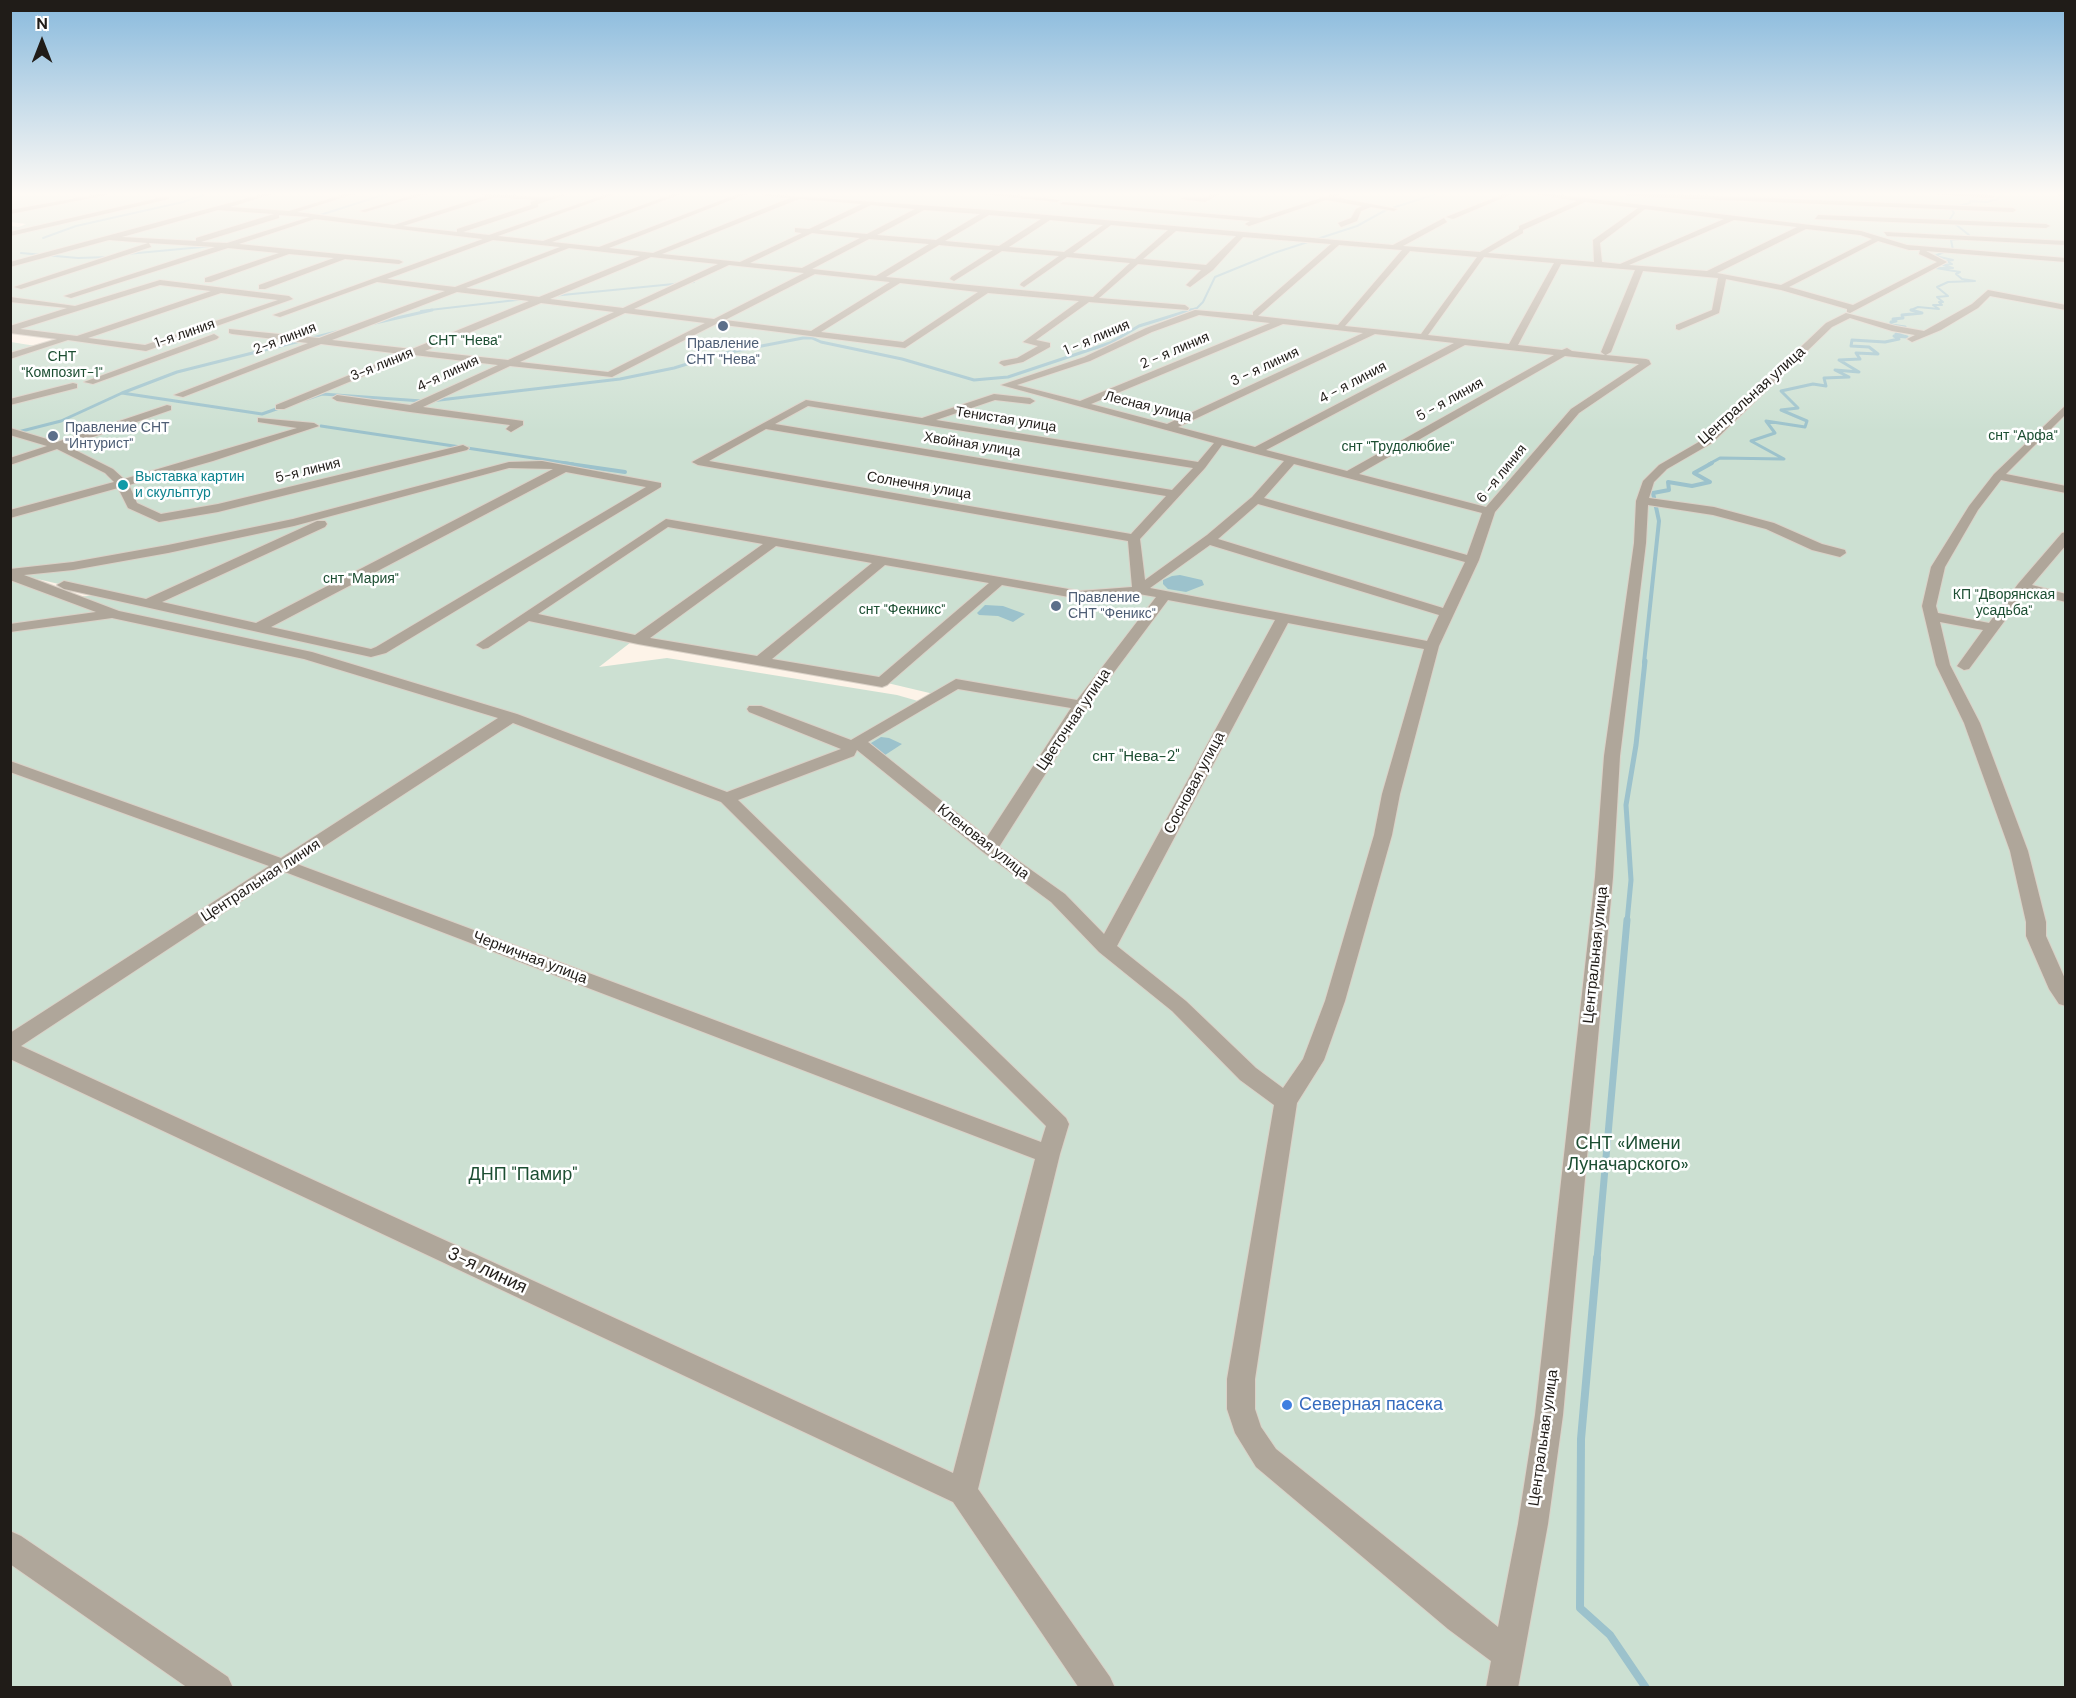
<!DOCTYPE html>
<meta charset="utf-8">
<style>
body{margin:0}
#map{position:relative;width:2076px;height:1698px;overflow:hidden;background:#fdf3e8;font-family:"DM Sans",sans-serif}
canvas{display:block}
.frame{position:absolute;inset:0;border:12px solid #201c18;pointer-events:none}
.north{position:absolute;left:12px;top:12px;width:60px;height:60px;-webkit-text-stroke:4px #fff;paint-order:stroke;rotate:0deg;font-size:16px;font-weight:700;line-height:24px;text-align:center;color:#201c18}
.north::after{content:'';display:block;margin:auto;width:21px;height:27px;background:#201c18;clip-path:polygon(50% 0,100% 100%,50% 72%,0 100%)}
</style>
<div id="map">
<canvas width="2076" height="1698"></canvas>
<div class="frame"></div>
<div class="north">N</div>
</div>
<script>
const ctx = document.querySelector('canvas').getContext('2d');
ctx.lineJoin = 'round';
function fillPath(path, color) { ctx.fillStyle = color; ctx.fill(path, 'evenodd'); }
const poly = rows => new Path2D(rows.map(r => 'M' + r).join(''));
function stroke(path, color, width, dash) { ctx.strokeStyle = color; ctx.lineWidth = width; ctx.lineCap = dash ? 'butt' : 'round'; ctx.setLineDash(dash || []); ctx.stroke(path); }
function write(font, color, halo, rows, align = 'center') {
  ctx.font = font + ' "DM Sans",sans-serif'; ctx.lineWidth = 5; ctx.setLineDash([]); ctx.textBaseline = 'middle'; ctx.strokeStyle = halo; ctx.fillStyle = color; for (const [text, x, y, turn = 0] of rows) {
    ctx.save(); ctx.translate(x, y); ctx.rotate((+turn || 0) * Math.PI / 180); ctx.textAlign = isNaN(turn) ? turn : align; if (halo) ctx.strokeText(text, 0, 0); ctx.fillText(text, 0, 0); ctx.restore();
  }
}
fillPath(poly([
 [11,194,2065,194,2065,1687,11,1687,11,575,69,597,107,595,11,573,11,342,42,347,70,338,11,330,11,226,19,227,26,224,11,222],
 [635,639,879,681,938,695,925,703,897,695,667,658,599,667]
]), '#cce0d2');
fillPath(poly([
 [1180,575,1202,580,1204,585,1186,592,1168,589,1163,584,1163,580,1172,576],
 [985,605,1003,606,1025,614,1013,622,998,616,979,615,977,613],
 [881,737,889,738,902,744,882,757,866,746]
]), '#9cc2cc');
stroke(poly([
 [1955,207,1970,203,1970,201,1987,202,1998,199,2001,194],
 [1951,208,1954,213,1950,219,1952,221],
 [314,217,386,194],
 [1954,223,1969,235,1968,237],
 [43,238,76,226,183,202,206,194],
 [1953,250,1951,240,1962,239],
 [21,253,78,258,108,257],
 [127,254,213,246],
 [552,296,694,282],
 [421,311,525,299],
 [1186,311,1197,308,1203,302,1215,277,1274,253,1357,226,1386,210,1436,194],
 [1916,311,1911,310,1918,307,1939,309,1933,305,1942,305,1939,302,1943,302,1937,297,1948,296,1937,287,1948,282,1975,281,1962,279,1956,274,1960,272,1936,268,1953,268,1943,265,1952,264,1947,261,1953,260,1935,256,1946,251]
]), '#9cc2cc', 2);
stroke(poly([
 [375,323,432,310],
 [1906,330,1905,327,1891,325,1891,322,1896,321,1893,319,1903,318,1902,315,1922,313,1911,310],
 [122,393,262,414,282,407],
 [307,399,322,394,422,401],
 [431,401,620,379,674,368,720,354,803,338,812,338,821,342,902,359,974,380,1008,377,1110,343,1139,326,1191,310],
 [321,426,573,464],
 [14,433,61,421,122,393,177,372,336,332],
 [1709,464,1720,458,1784,459,1751,441,1775,433,1766,421,1805,427,1807,421,1781,410,1798,408,1781,391,1813,384,1826,386,1824,378,1849,377,1835,370,1859,372,1839,360,1860,359,1856,353,1878,354,1869,347,1851,346,1852,340,1885,342,1899,339,1894,336,1907,337,1896,334,1903,331]
]), '#9cc2cc', 3);
stroke(poly([
 [563,463,625,472],
 [1644,663,1659,521,1653,493,1669,490,1668,482,1692,486,1710,482,1694,473,1712,463]
]), '#9cc2cc', 4);
stroke(poly([
 [1627,922,1631,880,1626,805,1636,745,1645,661]
]), '#9cc2cc', 5);
stroke(poly([
 [1597,1259,1627,920]
]), '#9cc2cc', 7);
stroke(poly([
 [1597,1258,1581,1439,1580,1608,1610,1635,1646,1688]
]), '#9cc2cc', 8);
const minor = poly([
 [99,194,111,194,10,214,10,210,99,194],
 [263,194,272,194,230,207,289,211,345,194,354,194,297,212,394,225,485,196,483,194,547,197,568,194,538,204,538,207,463,232,489,235,607,194,615,194,498,236,543,241,673,194,681,194,552,242,599,247,738,194,746,194,609,248,653,253,790,198,765,196,762,194,989,210,1393,245,1444,218,1447,222,1403,246,1480,252,1519,229,1519,226,1577,201,1535,194,1551,194,1861,231,1907,245,2066,258,2066,262,1926,251,1947,262,1850,313,1847,312,1847,309,1781,290,1726,279,1719,313,1679,330,1676,329,1676,325,1712,310,1718,278,1643,271,1611,352,1606,355,1646,359,1649,360,1651,364,1579,413,1495,512,1479,560,1439,646,1400,794,1392,835,1345,1001,1324,1060,1297,1103,1255,1379,1255,1409,1261,1427,1276,1449,1498,1627,1518,1524,1535,1415,1595,877,1604,756,1634,543,1636,501,1643,481,1659,465,1704,439,1826,323,1846,313,1896,326,1924,331,1972,304,1988,290,2066,305,2066,310,1990,296,1978,308,1941,330,1912,342,1907,339,1915,335,1892,331,1850,318,1832,327,1712,443,1667,469,1654,482,1649,498,1714,507,1774,523,1822,544,1845,550,1846,553,1840,557,1812,550,1766,529,1713,515,1648,505,1646,543,1620,756,1613,877,1563,1415,1548,1524,1518,1688,1486,1688,1491,1661,1448,1629,1256,1467,1235,1433,1227,1409,1227,1379,1274,1105,1240,1080,1172,1011,1099,952,1051,902,983,852,857,750,854,756,738,800,1066,1118,1069,1124,1060,1154,978,1489,1110,1677,1115,1688,1079,1688,953,1502,10,1059,10,1033,269,866,10,772,10,761,281,858,498,718,304,659,112,618,10,632,10,624,96,612,10,580,10,569,73,562,168,545,293,519,509,462,542,461,661,483,661,487,386,653,371,657,64,589,57,585,64,581,146,599,317,521,325,521,327,524,325,527,162,602,256,623,553,469,509,468,294,526,168,553,73,570,24,575,119,611,312,652,517,714,727,792,841,749,749,712,747,709,749,706,761,706,851,740,956,679,1077,700,1156,597,1139,594,1080,599,1002,585,887,685,882,687,638,644,529,621,488,648,483,649,476,645,666,519,1080,591,1132,587,1128,541,698,465,692,462,806,400,922,418,994,394,1030,398,1035,401,1030,404,995,400,936,420,1198,462,1214,443,1001,385,1084,357,1146,328,1195,310,1253,315,1253,312,1331,244,1243,237,1213,270,1190,287,1186,285,1201,270,1138,264,1099,298,1185,305,1189,308,1188,310,1089,302,1036,340,1050,343,1050,347,1023,362,1004,366,999,363,1001,361,1017,358,1038,346,1023,342,1079,301,988,293,905,348,716,324,612,377,510,366,423,407,523,421,523,425,511,432,506,429,510,425,410,412,337,401,332,398,337,395,410,405,498,365,414,355,284,409,276,409,276,405,401,354,321,344,183,397,174,395,308,343,232,334,229,333,229,329,319,338,445,291,377,282,280,317,273,315,483,239,315,219,239,244,399,260,403,262,399,264,345,259,265,289,259,289,259,285,334,258,289,254,211,282,205,282,205,278,279,253,228,248,71,298,64,296,215,247,149,243,151,247,21,289,14,287,148,243,109,240,10,267,10,262,263,194],
 [495,197,536,200,531,202,531,205,457,229,457,232,403,226,495,197],
 [799,199,862,204,809,229,795,228,795,232,802,233,740,262,662,254,799,199],
 [1585,202,1638,208,1593,240,1594,262,1488,253,1523,233,1523,230,1585,202],
 [871,205,915,209,867,234,819,230,871,205],
 [1645,209,1724,219,1620,264,1602,262,1600,243,1645,209],
 [218,210,274,214,196,238,196,241,122,237,218,210],
 [924,210,980,214,936,240,877,235,924,210],
 [279,215,310,217,227,243,201,242,279,218,279,215],
 [989,215,1041,219,999,246,945,241,989,215],
 [1050,220,1103,225,1064,252,1009,247,1050,220],
 [1734,220,1797,227,1707,271,1629,265,1734,220],
 [1111,225,1168,230,1135,259,1073,253,1111,225],
 [1806,229,1860,235,1872,239,1781,285,1717,273,1806,229],
 [1176,231,1236,236,1206,265,1143,259,1176,231],
 [812,233,860,238,802,268,750,263,812,233],
 [869,239,929,244,876,276,812,269,869,239],
 [493,240,560,247,455,287,387,279,493,240],
 [1878,241,1909,250,1920,250,1919,254,1937,262,1853,305,1789,287,1878,241],
 [939,245,993,250,951,277,950,279,954,281,1002,251,1059,256,1021,283,1020,285,1024,287,1067,257,1130,263,1093,297,886,277,939,245],
 [1339,245,1402,250,1338,325,1258,316,1339,245],
 [569,248,640,256,539,297,466,288,569,248],
 [1410,251,1477,257,1421,334,1345,326,1410,251],
 [651,257,718,264,623,308,550,299,651,257],
 [1484,257,1554,263,1509,344,1428,335,1484,257],
 [1561,264,1635,270,1601,352,1605,355,1572,351,1567,348,1562,350,1518,345,1561,264],
 [729,265,804,273,714,319,634,309,729,265],
 [815,274,890,282,811,331,725,320,815,274],
 [900,283,978,292,903,342,821,332,900,283],
 [457,292,529,301,412,349,332,340,457,292],
 [541,303,614,312,508,360,425,351,541,303],
 [625,313,705,323,608,372,520,362,625,313],
 [1199,315,1270,323,1080,401,1017,385,1090,361,1152,332,1199,315],
 [1283,324,1363,333,1167,424,1091,404,1283,324],
 [1375,334,1454,343,1255,447,1178,427,1375,334],
 [1465,345,1554,355,1347,471,1266,450,1465,345],
 [1565,356,1639,364,1571,409,1486,507,1359,474,1565,356],
 [808,406,1193,468,1172,490,775,424,808,406],
 [766,429,1166,496,1131,534,709,461,766,429],
 [1222,445,1284,461,1252,497,1207,535,1145,580,1140,539,1205,468,1222,445],
 [1294,464,1482,513,1467,555,1264,498,1294,464],
 [566,472,646,487,376,647,371,649,271,627,566,472],
 [1258,504,1465,562,1443,608,1218,539,1258,504],
 [668,527,763,544,635,635,538,614,668,527],
 [1210,545,1439,615,1427,641,1150,588,1210,545],
 [776,546,872,563,757,656,650,638,776,546],
 [885,565,989,583,879,677,772,659,885,565],
 [1168,600,1275,620,1104,934,1065,894,999,847,1088,707,1168,600],
 [1288,623,1424,649,1382,794,1374,835,1325,1001,1303,1059,1283,1088,1256,1068,1186,1001,1117,946,1288,623],
 [958,689,1071,708,987,837,868,742,958,689],
 [513,723,721,802,1046,1126,1041,1142,297,864,513,723],
 [285,872,1035,1159,953,1473,21,1046,285,872],
 [417,194,426,194,365,212,360,211,417,194],
 [981,194,1003,194,1060,200,1057,202,981,194],
 [1213,194,1220,194,1205,202,1181,199,1184,197,1204,198,1213,194],
 [1333,194,1341,194,1334,197,1397,209,1394,211,1371,207,1361,211,1357,221,1341,227,1338,223,1351,218,1356,209,1362,206,1326,200,1249,226,1245,224,1250,221,1060,204,1063,202,1260,218,1333,194],
 [1504,194,1512,194,1453,219,1446,217,1504,194],
 [1625,194,1666,194,2013,208,2016,210,2013,212,1628,196,1625,194],
 [1932,194,1980,194,1995,196,1992,198,1932,194],
 [2057,194,2066,194,2066,198,2058,195,2057,194],
 [167,196,169,199,10,236,10,232,167,196],
 [1818,215,2046,224,2050,226,2046,228,1815,219,1818,215],
 [1884,232,2066,241,2066,245,1887,236,1884,232],
 [160,280,289,296,293,299,146,351,68,340,10,359,10,353,57,339,10,333,10,326,67,308,10,302,10,297,75,306,160,280],
 [160,285,211,291,77,336,20,329,160,285],
 [221,293,278,300,145,345,88,338,221,293],
 [214,334,219,337,217,339,93,384,84,382,214,334],
 [73,383,77,384,77,388,10,405,10,399,73,383],
 [167,405,171,406,171,410,67,446,113,469,124,479,297,428,258,422,258,418,314,423,319,426,213,461,129,485,137,503,161,514,218,504,463,445,469,448,467,450,218,512,159,522,128,508,118,488,10,518,10,510,114,482,105,473,57,449,10,465,10,458,47,446,10,435,10,428,57,442,167,405],
 [2066,405,2066,414,2006,474,2066,486,2066,493,2001,480,1978,510,1945,567,1936,606,1938,613,1989,623,2018,584,2062,533,2066,532,2066,545,2032,585,2066,594,2066,602,2026,592,1969,669,1964,670,1957,666,1983,630,1940,622,1950,665,1980,723,2028,851,2046,922,2046,936,2066,981,2066,1006,2059,1004,2049,989,2026,936,2026,922,2010,851,1964,723,1936,665,1922,606,1931,567,1969,506,1994,474,2066,405],
 [10,1531,21,1536,228,1677,233,1688,188,1688,10,1564,10,1531]
]);
stroke(minor, '#dad1c7', 2);
fillPath(minor, '#afa69a');
const sky = ctx.createLinearGradient(0, 0, 0, 431);
sky.addColorStop(0, '#89badd');
sky.addColorStop(0.45, '#fefaf5');
sky.addColorStop(1, '#fefaf500');
ctx.fillStyle = sky;
ctx.fillRect(0, 0, 2076, 431);
for (const [x, y, r, color] of [
 [723,326,6,"#5c6f8a"],
 [53,436,6,"#5c6f8a"],
 [123,485,6,"#0f9aa8"],
 [1056,606,6,"#5c6f8a"],
 [1287,1405,6,"#3f7fe0"]
]) { const dot = new Path2D(); dot.arc(x, y, r, 0, 2 * Math.PI); ctx.fillStyle = color; ctx.fill(dot); stroke(dot, '#fff', 2); }
write('14px', '#201c18', '#fff', [
 ["1-я линия",185,334,-19],
 ["1 - я линия",1097,338,-23],
 ["2-я линия",285,339,-21],
 ["2 - я линия",1175,351,-23],
 ["3-я линия",382,365,-22],
 ["3 - я линия",1265,367,-25],
 ["4-я линия",448,374,-25],
 ["4 - я линия",1353,383,-28],
 ["5 - я линия",1450,400,-29],
 ["Лесная улица",1148,407,14],
 ["Тенистая улица",1006,420,9],
 ["Хвойная улица",972,445,9],
 ["5-я линия",308,471,-14],
 ["6 -я линия",1502,474,-51],
 ["Солнечня улица",919,486,10]
]);
write('14px', '#1c4e32', '#fff', [
 ["СНТ \"Нева\"",465,341],
 ["СНТ",62,357],
 ["\"Композит-1\"",62,373],
 ["снт \"Арфа\"",2023,436],
 ["снт \"Трудолюбие\"",1398,447],
 ["снт \"Мария\"",361,579],
 ["КП \"Дворянская",2004,595],
 ["усадьба\"",2004,611],
 ["снт \"Фекникс\"",902,610]
]);
write('14px', '#4e5e75', '#fff', [
 ["Правление",723,344,"center"],
 ["СНТ \"Нева\"",723,360,"center"],
 ["Правление СНТ",65,428],
 ["\"Интурист\"",65,444],
 ["Правление",1068,598],
 ["СНТ \"Феникс\"",1068,614]
], 'left');
write('14px', '#0d838f', '#fff', [
 ["Выставка картин",135,477],
 ["и скульптур",135,493]
], 'left');
write('15px', '#201c18', '#fff', [
 ["Центральная улица",1752,396,-42],
 ["Цветочная улица",1074,720,-56],
 ["Сосновая улица",1195,783,-62],
 ["Кленовая улица",983,842,38],
 ["Центральная линия",261,881,-33],
 ["Центральная улица",1596,955,-84],
 ["Черничная улица",530,958,21],
 ["Центральная улица",1544,1438,-82]
]);
write('15px', '#1c4e32', '#fff', [
 ["снт \"Нева-2\"",1136,757]
]);
write('18px', '#1c4e32', '#fff', [
 ["СНТ «Имени",1628,1144],
 ["Луначарского»",1628,1165],
 ["ДНП \"Памир\"",523,1175]
]);
write('18px', '#201c18', '#fff', [
 ["3-я линия",487,1271,25]
]);
write('18px', '#366cbe', '#fff', [
 ["Северная пасека",1299,1405]
], 'left');
</script>
